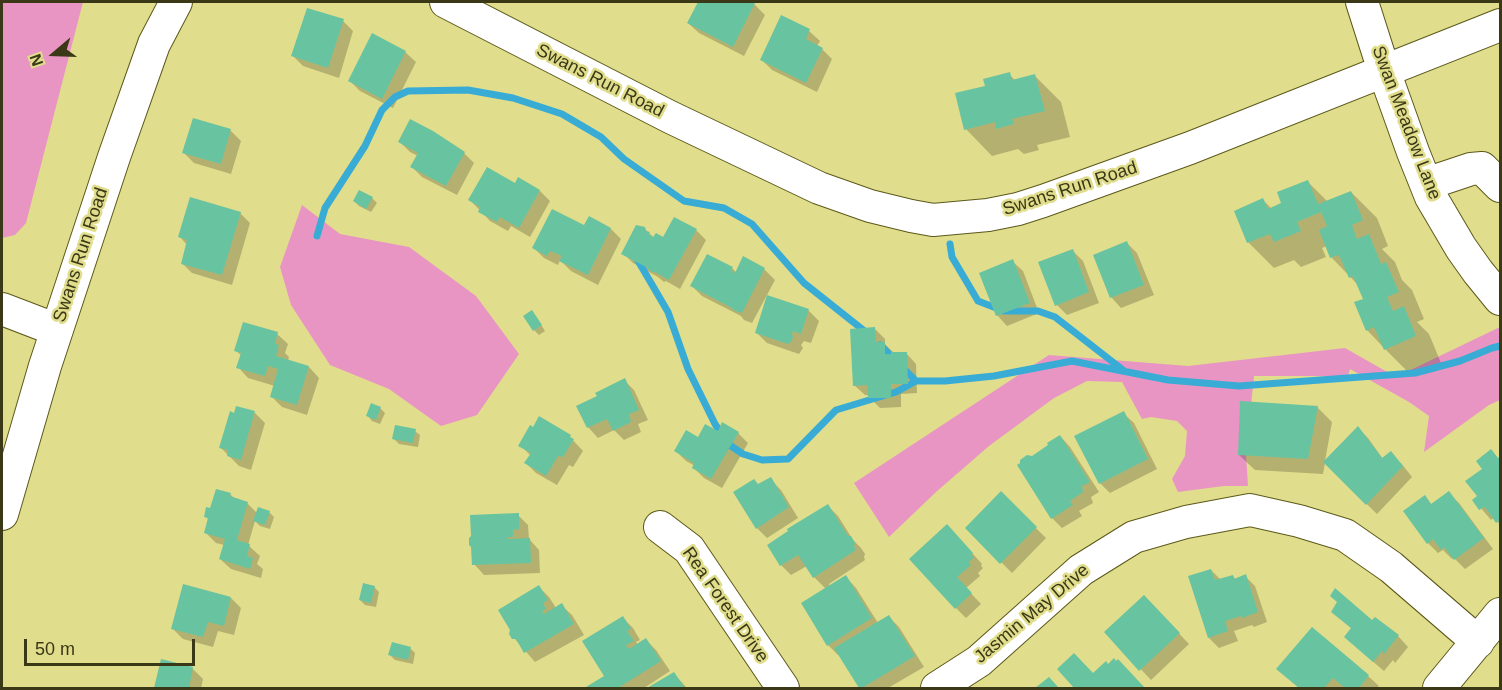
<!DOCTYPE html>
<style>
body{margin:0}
#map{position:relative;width:1502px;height:690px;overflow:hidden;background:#e0dd8c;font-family:Helvetica,sans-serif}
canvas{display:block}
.frame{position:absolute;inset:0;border:3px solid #3a3816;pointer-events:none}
.north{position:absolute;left:24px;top:24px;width:60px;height:60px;-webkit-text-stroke:4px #e0dd8c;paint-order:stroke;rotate:251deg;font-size:16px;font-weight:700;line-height:24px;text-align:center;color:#3a3816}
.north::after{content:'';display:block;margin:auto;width:21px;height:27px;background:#3a3816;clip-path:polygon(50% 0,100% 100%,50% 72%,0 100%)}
.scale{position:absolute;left:24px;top:639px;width:171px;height:27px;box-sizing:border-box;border:3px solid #3a3816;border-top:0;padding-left:8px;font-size:18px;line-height:21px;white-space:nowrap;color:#3a3816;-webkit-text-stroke:4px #e0dd8c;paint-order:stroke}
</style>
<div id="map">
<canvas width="1502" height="690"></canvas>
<div class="frame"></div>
<div class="north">N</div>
<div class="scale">50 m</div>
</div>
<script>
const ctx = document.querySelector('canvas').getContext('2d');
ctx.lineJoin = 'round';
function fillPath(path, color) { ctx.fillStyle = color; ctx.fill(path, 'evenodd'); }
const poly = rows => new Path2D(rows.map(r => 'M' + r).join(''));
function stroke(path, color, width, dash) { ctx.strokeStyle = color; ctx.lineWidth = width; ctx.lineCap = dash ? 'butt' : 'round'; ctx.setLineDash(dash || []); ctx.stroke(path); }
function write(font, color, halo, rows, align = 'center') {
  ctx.font = font + ' Helvetica,sans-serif'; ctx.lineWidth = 5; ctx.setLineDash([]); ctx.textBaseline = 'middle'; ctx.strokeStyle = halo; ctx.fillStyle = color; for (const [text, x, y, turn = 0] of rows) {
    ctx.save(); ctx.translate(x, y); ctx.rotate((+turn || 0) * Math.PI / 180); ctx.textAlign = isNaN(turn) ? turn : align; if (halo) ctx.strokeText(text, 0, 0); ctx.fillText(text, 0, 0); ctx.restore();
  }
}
fillPath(poly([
 [2,2,83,2,26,223,15,235,2,238],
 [302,205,340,234,409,247,476,296,519,354,477,415,441,426,389,389,330,365,291,305,280,267],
 [1500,327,1500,400,1489,405,1424,452,1429,416,1409,402,1350,369,1348,376,1254,376,1246,454,1248,486,1224,486,1178,492,1172,479,1185,456,1187,431,1177,421,1151,417,1142,419,1122,382,1087,381,1054,398,989,446,936,492,889,537,854,483,1049,355,1188,366,1345,348,1396,377]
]), '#e995c3');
fillPath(poly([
 [699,2,749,2,754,4,765,15,744,56,699,33,688,23],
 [343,21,353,31,339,78,303,66,293,56],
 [809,31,820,41,817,46,822,49,832,59,817,92,772,70,762,60],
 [405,52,416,62,393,108,360,91,350,81],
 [1009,74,1016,81,1035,76,1061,102,1070,137,1037,145,1039,150,1024,154,1018,149,992,156,966,129,986,87],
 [194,120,231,131,241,141,231,174,194,163,184,153],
 [400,142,464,153,474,163,457,195,422,177,412,167,418,156,410,152],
 [519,180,540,191,550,201,530,237,511,226,508,231,490,221,470,200,516,185],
 [1307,181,1328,202,1351,192,1377,218,1388,246,1382,249,1395,262,1402,280,1412,290,1424,319,1417,322,1429,334,1441,363,1411,375,1385,349,1367,330,1365,300,1359,286,1332,258,1327,246,1322,248,1326,257,1301,267,1294,260,1274,268,1248,242,1263,200,1272,209,1283,204],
 [372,198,377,203,371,212,359,206,354,201],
 [240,213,250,223,232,285,192,273,182,263,187,245,180,237],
 [589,218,611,229,621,239,598,285,571,271,560,260,558,265,544,258,534,248,585,227],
 [645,229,654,238,664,239,696,230,706,240,680,289,666,281,664,282,658,277,633,263,623,253],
 [1127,243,1137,253,1154,295,1121,308,1111,297],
 [1072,250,1083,261,1099,303,1067,315,1057,305],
 [744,259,764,269,775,280,752,323,744,320,741,316,702,296,692,286,732,268,737,273],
 [1012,261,1023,271,1039,313,1007,326,997,315],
 [768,297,809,311,819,321,811,343,804,341,801,345,803,348,799,354,767,343,757,333],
 [536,317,545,331,539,335,534,330],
 [875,329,885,339,885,344,895,354,906,353,916,364,917,393,901,394,901,407,880,408,870,398,870,395,865,395,854,385],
 [277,334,288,344,285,353,289,357,288,361,309,367,319,378,307,415,282,407,271,396,275,386,248,378,238,367,242,356,235,350],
 [624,380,634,390,648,420,638,424,641,432,624,440,614,430,598,438,588,427,599,397],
 [1317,407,1332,422,1325,461,1358,428,1368,438,1383,459,1401,463,1412,477,1377,514,1325,463,1323,474,1255,470,1239,455],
 [237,408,255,413,265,423,251,470,239,466,221,448],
 [380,408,385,413,380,424,372,421,368,416],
 [1123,413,1134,423,1157,469,1110,493,1100,483],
 [415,431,420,435,418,447,399,444,394,439],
 [719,433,738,433,748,443,722,488,704,478,694,468,695,466,686,461,676,451,699,439],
 [1060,436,1070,447,1099,492,1091,497,1093,503,1079,511,1082,516,1062,528,1052,518],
 [570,437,583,451,573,467,569,465,557,485,536,473,526,463,531,456,520,445],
 [1500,458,1500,525,1494,517,1491,520,1474,500,1479,497],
 [770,479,781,490,798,518,767,538,757,528,735,493,759,486],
 [1448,493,1459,503,1493,549,1465,569,1454,558,1452,559,1443,550,1438,553,1428,543,1425,497,1432,505],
 [230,494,236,500,247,503,257,513,269,512,274,517,270,529,260,526,255,521,248,545,260,556,257,564,263,569,261,578,231,569,220,559,224,545,216,543,205,532,209,520,205,516],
 [1001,494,1046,538,1012,573,967,528],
 [828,506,838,516,853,540,861,548,865,554,864,557,865,560,829,584,830,587,846,577,856,588,878,623,889,617,899,627,924,667,888,688,861,688,840,654,838,655,828,645,826,589,814,577,807,566,791,575,781,565],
 [518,515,528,525,529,539,539,550,540,573,484,575,474,564],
 [957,536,982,564,981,566,983,568,978,573,980,576,966,588,981,604,966,618,956,608],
 [1211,570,1221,580,1233,576,1236,580,1245,576,1255,586,1267,622,1254,627,1252,625,1234,631,1238,641,1219,648,1209,638],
 [374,587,379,592,376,607,365,605,360,600],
 [539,587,549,597,556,608,561,605,572,615,584,635,535,662,514,638],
 [231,598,241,608,234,635,218,631,213,647,183,639,172,628],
 [1154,607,1189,644,1151,680,1106,632],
 [1333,612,1373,622,1398,636,1408,647,1395,663,1393,660,1384,671,1356,647,1352,629],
 [623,618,633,628,640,640,636,642,638,645,646,640,656,650,670,671,644,688,589,688,589,687,606,677],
 [411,649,415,653,413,664,395,660,390,655],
 [162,661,192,668,203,679,201,688,156,688],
 [1108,666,1128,671,1144,688,1076,688,1059,669,1093,675],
 [1278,669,1368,676,1379,686,1377,688,1346,688,1344,687,1343,688,1299,688],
 [674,674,687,688,650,688]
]), '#0003');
stroke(poly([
 [317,236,325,208,365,146,382,110,395,97,408,91,468,90,513,98,562,114,601,137,624,159,684,201,724,208,752,224,804,283,867,333],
 [950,244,952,257,978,301,1004,311,1038,311,1055,317,1123,370],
 [637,259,668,312,688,369,715,424,728,444,743,454,762,460,788,459,836,410,896,392,916,381,945,381,994,376,1072,361,1168,380,1239,386,1415,373,1460,361,1492,348,1500,346],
 [880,345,916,381]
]), '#38acd5', 7);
fillPath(poly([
 [698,2,752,2,755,3,733,47,687,23],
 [307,8,344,19,328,68,291,56],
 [781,15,810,29,806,39,823,48,806,83,760,60],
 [372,33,406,51,382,99,348,81],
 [1010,72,1012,80,1035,74,1045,111,1012,119,1014,124,996,129,995,122,964,130,955,93,985,86,983,79],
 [193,118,231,129,221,164,182,153],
 [410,119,433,131,465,152,446,186,410,167,418,153,398,142],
 [487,167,515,183,518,177,540,190,519,228,500,217,497,222,478,212,480,207,468,200],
 [1308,180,1318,204,1351,191,1363,220,1352,225,1357,239,1369,234,1381,264,1386,262,1399,292,1387,297,1393,311,1404,306,1416,336,1384,350,1374,327,1366,331,1354,302,1363,299,1353,276,1349,278,1339,255,1330,258,1319,230,1327,226,1321,212,1297,222,1301,231,1274,242,1270,234,1247,243,1234,211,1263,198,1268,209,1281,203,1277,192],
 [359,190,373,197,366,209,353,201],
 [190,197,241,212,222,275,181,264,187,240,178,237],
 [552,209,584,225,589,216,611,228,588,275,559,261,562,256,550,251,547,256,532,248],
 [674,217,697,229,669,280,655,272,652,272,646,267,621,254,636,225,645,227,646,231,650,232,649,234,653,237,656,233,663,237],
 [1127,241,1144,285,1110,298,1093,255],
 [1073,249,1089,292,1055,306,1038,262],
 [707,254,733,267,731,270,735,273,743,256,765,268,742,313,733,310,732,308,690,286],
 [1013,259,1030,303,996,316,979,273],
 [767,295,809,309,801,334,793,331,792,334,793,337,791,342,788,344,755,333],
 [532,310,542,325,533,331,523,316],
 [243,322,278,332,275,344,279,345,276,356,309,366,297,405,270,397,278,369,268,366,265,376,236,368,241,353,234,351],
 [875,327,876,342,885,342,885,354,891,354,891,352,907,352,908,384,891,384,891,398,868,398,867,385,853,386,850,329],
 [625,378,639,410,629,414,631,422,613,431,607,419,587,428,576,406,597,396,595,393],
 [1240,401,1318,406,1308,459,1238,455],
 [371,403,381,407,376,420,366,416],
 [236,406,255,411,241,460,227,456,228,450,219,448,230,411,234,413],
 [1124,411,1148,459,1099,484,1074,436],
 [539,416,571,435,570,437,574,439,563,457,558,456,546,476,524,463,531,453,518,446,530,425,533,427],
 [722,422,739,432,711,479,692,468,694,463,674,451,686,430,698,437,705,424,718,431],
 [395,425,416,429,413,443,392,439],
 [1358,426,1382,458,1391,451,1403,466,1366,505,1323,462],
 [1060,435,1090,482,1082,486,1083,492,1070,501,1073,505,1051,519,1017,465,1020,463,1020,460,1027,455,1032,456,1048,445,1047,443],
 [1491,449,1498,458,1500,456,1500,520,1496,523,1485,507,1479,510,1472,500,1477,496,1465,481,1482,469,1476,461],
 [771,477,789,507,756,529,733,492,754,479,758,484],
 [216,489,231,493,230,496,248,502,237,540,250,544,247,556,253,558,250,569,219,559,225,539,204,533,208,518,204,517,206,507,210,508],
 [1001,491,1037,527,1000,564,965,528],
 [1449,491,1484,538,1454,560,1444,547,1441,550,1433,539,1427,544,1403,511,1425,495,1431,504],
 [828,504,848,536,851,536,855,543,854,546,856,550,813,578,798,555,780,566,767,545,788,531,787,529],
 [258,507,270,511,265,525,253,521],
 [519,513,519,529,513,530,513,537,508,537,508,539,530,538,531,563,472,565,471,547,469,545,469,538,471,536,470,515],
 [947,524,973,553,971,555,974,557,969,562,971,565,957,577,972,593,955,609,909,559],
 [1211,569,1215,580,1233,575,1234,579,1246,574,1258,612,1242,618,1241,616,1225,621,1228,631,1208,638,1188,576],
 [846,575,872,618,827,646,801,603],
 [363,583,375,586,371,603,359,600],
 [183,584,231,597,224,626,208,622,203,637,171,629],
 [539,585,548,600,543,603,546,609,542,611,544,614,562,603,574,624,524,653,516,639,512,639,509,634,510,630,498,610],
 [1335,588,1372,620,1375,617,1399,635,1384,654,1382,651,1373,662,1344,637,1351,628,1331,612,1337,602,1330,596],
 [1144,595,1180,633,1139,671,1104,632],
 [889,615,915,656,862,688,859,688,834,648],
 [623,616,631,629,627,631,634,641,626,645,629,649,646,638,661,661,618,688,588,688,586,687,604,676,582,641],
 [1312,627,1369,675,1359,688,1345,688,1333,678,1324,688,1299,688,1276,669],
 [392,642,411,647,408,660,388,655],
 [1074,653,1093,673,1106,661,1108,664,1114,658,1116,661,1118,659,1145,688,1074,688,1057,669],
 [161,659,193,667,189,688,154,688],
 [674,672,685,688,647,688],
 [1049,677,1059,688,1035,688]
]), '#68c3a0');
const minor = poly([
 [446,2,670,117,819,188,870,206,911,216,933,220,988,215,1018,209,1043,201,1190,148,1500,25],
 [1362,2,1384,71,1413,152,1431,197,1461,248,1478,272,1500,299],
 [1426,184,1471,169,1482,168,1500,186],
 [2,309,57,330],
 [2,514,45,366,114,157,154,44,176,2],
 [660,527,689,549,783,688],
 [937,688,979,661,1081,570,1134,537,1186,522,1250,510,1299,521,1345,535,1391,567,1478,642],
 [1439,688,1500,614]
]);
stroke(minor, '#5c591b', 34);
stroke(minor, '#fff', 32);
write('18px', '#3a3816', '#e0dd8c', [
 ["Swans Run Road",600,81,27],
 ["Swan Meadow Lane",1406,123,69],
 ["Swans Run Road",1070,189,-18],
 ["Swans Run Road",81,255,-72],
 ["Rea Forest Drive",725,605,55],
 ["Jasmin May Drive",1032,614,-40]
]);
</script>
